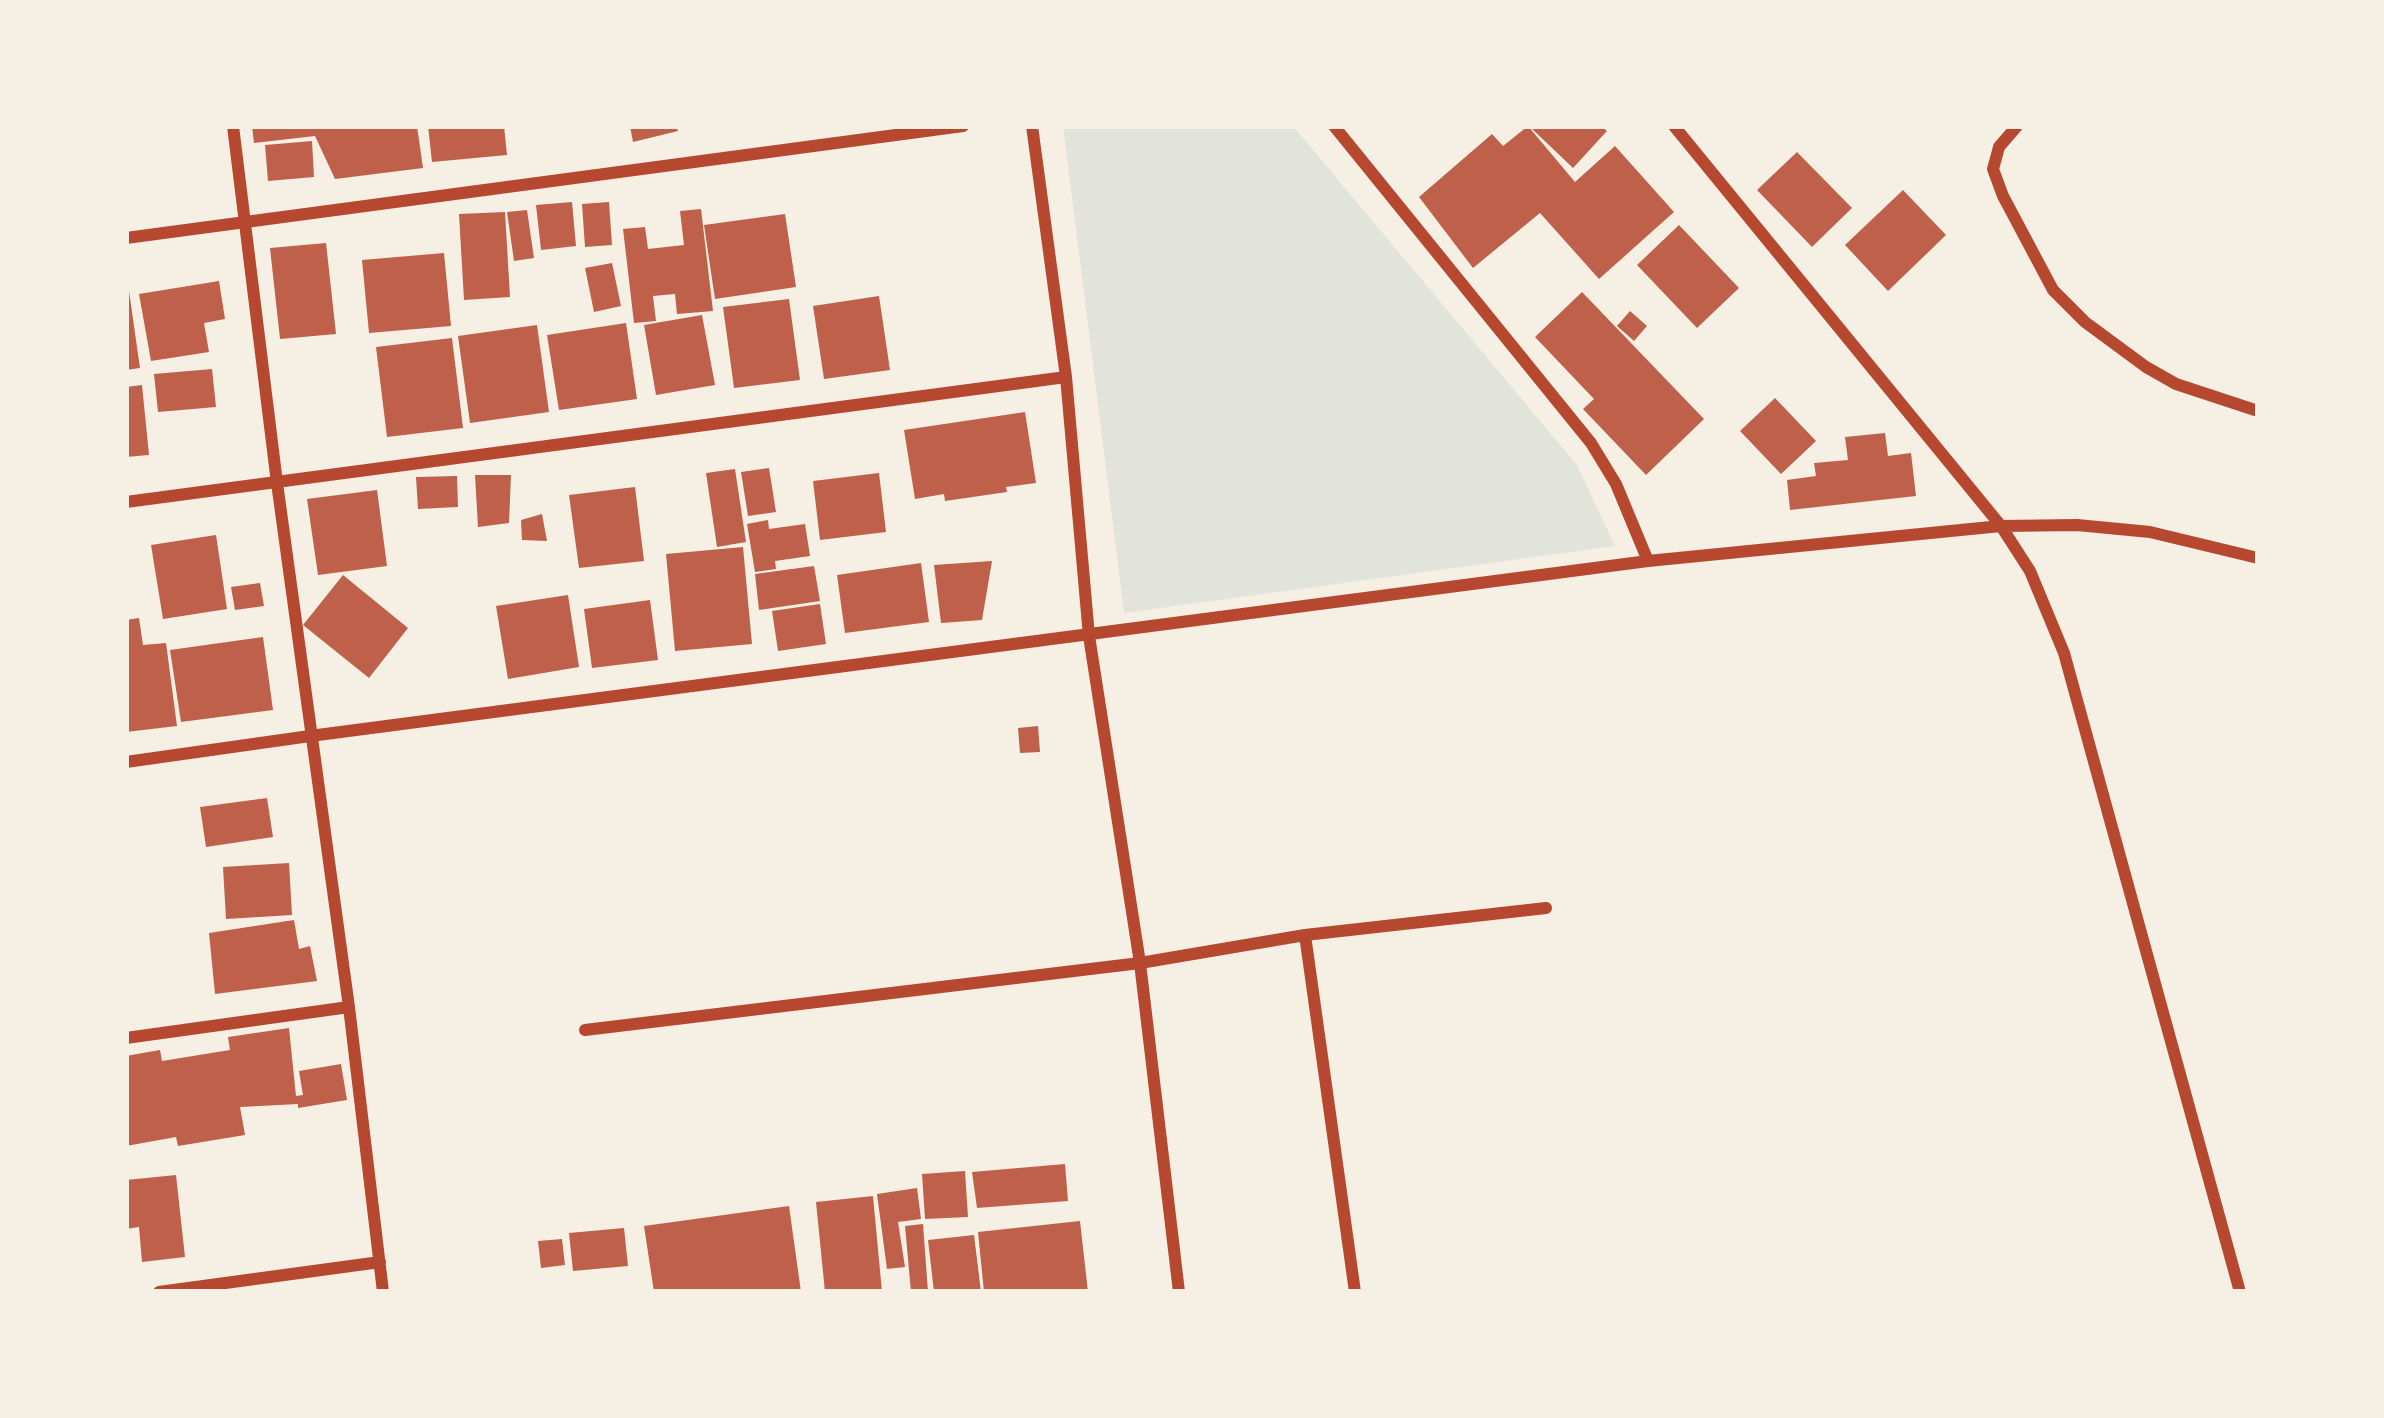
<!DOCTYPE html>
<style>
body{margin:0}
#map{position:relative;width:2384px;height:1418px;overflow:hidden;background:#f6efe4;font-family:Commissioner,sans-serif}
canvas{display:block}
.frame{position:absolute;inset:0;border:129px solid #f6efe4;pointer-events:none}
</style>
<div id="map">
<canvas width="2384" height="1418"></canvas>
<div class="frame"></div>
</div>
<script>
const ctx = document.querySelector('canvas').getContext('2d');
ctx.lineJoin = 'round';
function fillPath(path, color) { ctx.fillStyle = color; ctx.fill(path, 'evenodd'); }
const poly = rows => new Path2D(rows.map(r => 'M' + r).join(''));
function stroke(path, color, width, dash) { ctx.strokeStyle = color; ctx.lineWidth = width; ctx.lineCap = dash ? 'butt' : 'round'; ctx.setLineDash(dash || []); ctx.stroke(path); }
fillPath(poly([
 [1063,126,1293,126,1577,465,1615,546,1124,613]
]), '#e2e4dc');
fillPath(poly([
 [252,126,417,126,423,168,335,179,315,136,254,143],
 [428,126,504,126,507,155,432,162],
 [630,126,676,126,678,131,633,142],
 [1528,126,1575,182,1615,146,1674,212,1599,279,1540,213,1473,268,1419,197,1492,134,1503,146],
 [1529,126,1601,126,1607,131,1573,168],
 [312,141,314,177,268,181,265,145],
 [1797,152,1852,208,1812,247,1757,190],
 [1903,190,1946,235,1888,291,1845,245],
 [572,202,576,246,541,250,536,205],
 [609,202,612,245,585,247,582,204],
 [701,209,713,311,677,314,675,294,653,296,656,321,634,323,623,229,645,227,648,249,684,245,680,211],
 [527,210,534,258,514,261,507,212],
 [505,212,510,297,464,300,459,214],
 [785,214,796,287,715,299,704,225],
 [1679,225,1739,288,1697,328,1637,265],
 [326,243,336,334,280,339,270,248],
 [444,253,451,326,369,333,362,260],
 [612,263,621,306,594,312,585,268],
 [219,281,225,319,204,323,209,352,151,361,139,294],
 [126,291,129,291,140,368,126,370],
 [1582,292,1704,419,1646,475,1583,409,1594,399,1535,337],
 [879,296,890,370,824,379,813,306],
 [789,299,800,380,734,388,723,307],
 [1630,311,1647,326,1634,341,1617,326],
 [702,315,715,385,656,395,644,325],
 [626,323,637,399,559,410,547,335],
 [537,325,549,412,470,423,458,336],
 [452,338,463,428,387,437,376,347],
 [212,369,216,407,158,412,154,374],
 [142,385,149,455,126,457,126,387],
 [1775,398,1816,441,1781,474,1740,431],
 [1025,412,1036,483,1006,487,1007,492,945,501,944,494,915,499,904,430],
 [1885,433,1888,456,1911,453,1916,496,1790,510,1787,480,1816,476,1814,463,1848,460,1845,437],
 [769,468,776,512,748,516,741,472],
 [735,469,746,542,717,547,706,473],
 [879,473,886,532,820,540,813,481],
 [475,475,511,475,509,523,478,527],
 [457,476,458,507,418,509,416,477],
 [635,487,644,561,579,568,569,495],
 [377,490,387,566,318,575,307,499],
 [542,514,547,541,522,540,521,520],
 [768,520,769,529,805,524,810,556,775,561,776,569,755,572,747,524],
 [216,535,227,609,163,619,151,545],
 [743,547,752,644,675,651,666,554],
 [992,561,982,620,941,623,934,565],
 [921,563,929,622,845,633,837,575],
 [814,566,820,601,759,610,755,574],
 [343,575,408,628,369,678,303,625],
 [260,583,264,606,235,610,231,587],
 [568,595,579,667,508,679,496,606],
 [650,600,658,660,592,668,584,609],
 [820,604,826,644,778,651,772,611],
 [139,618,143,645,166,643,177,726,126,732,126,620],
 [263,637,273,710,181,722,170,650],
 [1038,726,1040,752,1020,753,1018,728],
 [267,798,273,837,206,847,200,807],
 [289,863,292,915,226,919,223,867],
 [294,920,299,949,310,946,317,981,215,994,209,933],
 [289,1028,296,1096,303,1095,299,1071,341,1064,347,1100,298,1108,298,1104,240,1107,245,1135,178,1146,176,1137,126,1146,126,1056,160,1050,162,1061,230,1050,228,1037],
 [1065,1164,1068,1201,977,1208,972,1172],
 [965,1171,968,1217,925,1219,922,1174],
 [176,1175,185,1257,142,1262,139,1227,126,1229,126,1180],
 [917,1188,921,1219,898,1222,905,1267,887,1269,877,1194],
 [873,1196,882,1292,825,1292,816,1202],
 [789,1206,801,1292,654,1292,644,1226],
 [1080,1221,1088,1292,984,1292,978,1232],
 [923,1224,928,1292,911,1292,905,1226],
 [624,1228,628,1266,573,1271,569,1233],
 [974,1235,981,1292,934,1292,928,1240],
 [562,1239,565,1265,541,1268,538,1241]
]), '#bf614a');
stroke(poly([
 [233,126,277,483,349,1007,383,1292],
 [1032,126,1066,377,1089,636,1140,963,1179,1292],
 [1334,126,1591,443,1616,484,1648,561],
 [1674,126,2001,526,2030,571,2064,653,2240,1292],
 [2017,126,1999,147,1993,169,2003,196,2053,290,2085,322,2146,367,2176,384,2258,411],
 [126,238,963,126],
 [126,502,1066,377],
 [126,762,310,736,1648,561,2001,526,2077,525,2150,532,2258,558],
 [1305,935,1355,1292],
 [585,1030,1140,963,1305,935,1546,908],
 [126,1038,349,1007],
 [159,1292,380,1262]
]), '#b5482f', 12);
</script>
